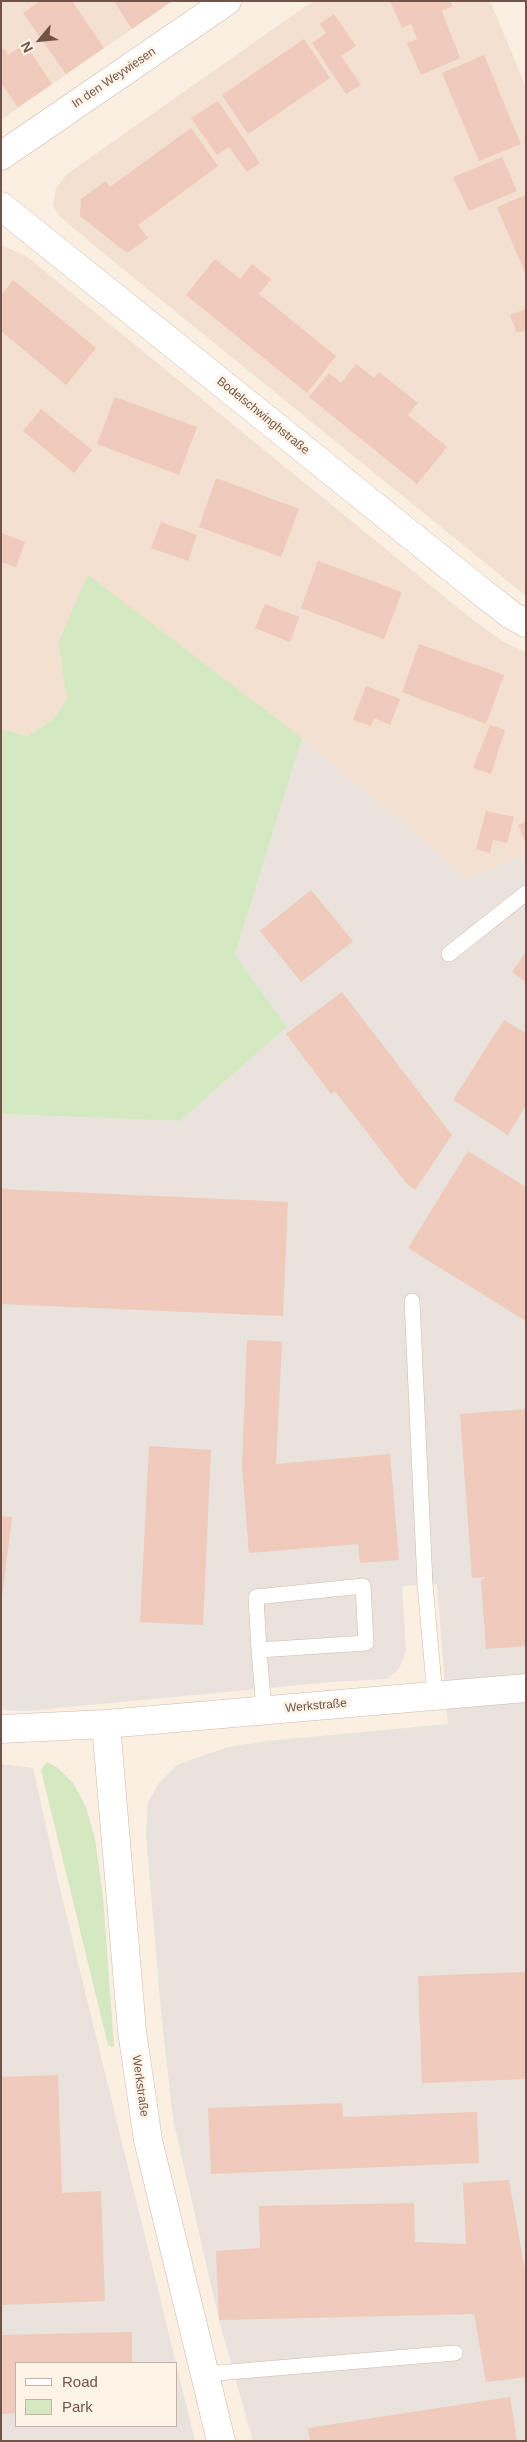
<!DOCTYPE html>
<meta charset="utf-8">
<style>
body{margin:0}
#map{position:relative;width:527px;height:2442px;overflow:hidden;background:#fbefe1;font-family:Helvetica,sans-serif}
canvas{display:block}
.frame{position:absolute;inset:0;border:2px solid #715449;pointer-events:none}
.legend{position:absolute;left:15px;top:2362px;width:162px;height:65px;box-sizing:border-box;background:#fef3e7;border:1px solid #c6b3a8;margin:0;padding:6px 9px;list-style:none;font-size:15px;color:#715449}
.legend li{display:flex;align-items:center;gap:10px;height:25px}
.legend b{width:25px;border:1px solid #c6b3a8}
.north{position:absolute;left:15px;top:15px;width:50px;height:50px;-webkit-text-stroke:4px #fef3e7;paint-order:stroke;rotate:242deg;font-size:14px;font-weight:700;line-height:20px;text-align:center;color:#715449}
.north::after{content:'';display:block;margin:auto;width:18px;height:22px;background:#715449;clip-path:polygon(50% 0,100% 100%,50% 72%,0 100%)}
</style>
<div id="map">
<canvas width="527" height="2442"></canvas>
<div class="frame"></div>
<ul class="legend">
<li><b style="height:6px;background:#fff"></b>Road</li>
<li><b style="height:14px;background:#d4e8c1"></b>Park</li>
</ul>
<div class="north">N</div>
</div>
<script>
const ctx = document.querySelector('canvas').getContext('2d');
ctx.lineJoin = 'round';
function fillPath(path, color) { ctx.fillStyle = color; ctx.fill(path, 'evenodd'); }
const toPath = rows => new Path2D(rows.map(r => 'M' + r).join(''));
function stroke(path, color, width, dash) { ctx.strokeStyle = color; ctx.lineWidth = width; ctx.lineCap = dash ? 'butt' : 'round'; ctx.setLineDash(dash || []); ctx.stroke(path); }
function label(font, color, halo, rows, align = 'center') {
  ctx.font = font + ' Helvetica,sans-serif'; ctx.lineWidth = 5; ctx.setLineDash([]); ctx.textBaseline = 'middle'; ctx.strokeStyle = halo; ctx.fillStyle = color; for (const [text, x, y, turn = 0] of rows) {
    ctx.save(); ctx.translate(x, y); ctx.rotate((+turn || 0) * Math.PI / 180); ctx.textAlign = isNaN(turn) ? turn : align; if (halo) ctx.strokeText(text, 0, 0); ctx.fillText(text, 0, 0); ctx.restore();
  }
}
const residential = toPath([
 [1,1,172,1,1,120],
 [313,1,490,1,526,87,526,596,107,256,59,216,53,205,56,188,67,174],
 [1,245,26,256,473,620,504,642,526,652,526,854,468,879,302,738,58,643,67,699,53,719,28,736,1,729]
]);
const industrial = toPath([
 [302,738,468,879,526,854,526,2441,253,2441,219,2320,173,2119,161,2012,146,1834,148,1802,159,1783,177,1765,228,1747,268,1741,448,1724,437,1584,402,1586,406,1651,399,1669,387,1679,331,1682,26,1711,1,1710,1,1114,180,1121,287,1027,235,955],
 [1,1764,33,1768,59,1885,195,2441,1,2441],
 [16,2363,176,2363,176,2426,16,2426]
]);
const green = toPath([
 [88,575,302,738,235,955,287,1027,180,1121,1,1114,1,729,28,736,53,719,67,699,58,643],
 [47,1762,58,1768,73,1783,86,1807,95,1839,103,1897,114,2046,113,2047,108,2045,41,1770]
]);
const building = toPath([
 [40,1,72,1,104,48,66,74,23,13],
 [114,1,172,1,132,29],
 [390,1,450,1,452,6,442,11,460,58,421,75,407,43,417,39,411,24,402,28],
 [334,14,356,46,341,56,361,85,346,94,312,43,326,33,320,24],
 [304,39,330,78,248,134,222,95],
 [25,44,52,84,18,107,1,83,1,51,4,49,8,55],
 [484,55,521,144,479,161,442,73],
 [218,101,260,163,247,172,229,147,217,155,191,118],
 [191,128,218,166,138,225,148,238,127,253,80,216,81,199,106,181,110,187],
 [502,157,517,191,469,211,453,177],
 [526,195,526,275,497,207],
 [215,259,240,279,252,264,271,279,259,294,336,356,307,393,186,295],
 [13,280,96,348,66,385,1,331,1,296],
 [526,309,526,330,517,333,510,315],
 [356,364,374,378,379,372,418,403,408,415,447,447,417,484,309,397,329,373,341,383],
 [115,397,197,427,179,475,97,444],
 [41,409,92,450,74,473,23,431],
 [216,478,299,509,281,557,199,527],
 [161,522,197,535,188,561,151,548],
 [1,533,25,542,16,567,1,562],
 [318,561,402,592,384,639,301,608],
 [265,604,299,617,290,642,255,628],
 [419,644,504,675,486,724,402,692],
 [366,686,400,699,390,725,374,718,371,726,353,720],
 [490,725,505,730,491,774,473,768],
 [486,811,514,817,507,843,493,840,490,853,476,849],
 [526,822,526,843,518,825],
 [311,890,353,941,301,982,260,931],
 [526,952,526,982,512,972],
 [342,992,452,1135,415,1190,407,1184,335,1091,331,1094,286,1034],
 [504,1020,526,1033,526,1105,508,1135,453,1100],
 [468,1151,526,1187,526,1321,408,1248],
 [1,1189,288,1202,283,1316,1,1304],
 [247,1340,282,1342,276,1464,390,1454,399,1560,360,1563,358,1544,249,1553,242,1466],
 [526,1409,526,1646,486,1649,481,1580,487,1577,472,1578,460,1414],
 [149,1446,211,1450,203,1625,140,1622],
 [1,1516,12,1517,2,1597,1,1597],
 [526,1972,526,2079,422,2083,418,1976],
 [58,2075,62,2193,101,2191,105,2301,1,2305,1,2077],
 [342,2103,343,2117,477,2112,479,2163,211,2174,208,2108],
 [509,2180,526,2276,526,2377,486,2382,474,2314,219,2320,216,2251,260,2248,259,2206,414,2203,415,2242,466,2244,463,2183],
 [132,2332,132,2363,16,2363,16,2413,1,2414,1,2335],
 [510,2397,517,2441,310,2441,308,2428]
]);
const service = toPath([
 [449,954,526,893],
 [412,1301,425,1584,435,1696],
 [259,1650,366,1643,363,1586,256,1597,259,1650,264,1710],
 [205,2374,455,2353]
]);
const minor = toPath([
 [1,156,227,1],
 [1,206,473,585,511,615,526,623],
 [106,1724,132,2031,148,2140,221,2441],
 [1,1729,106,1724,526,1688]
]);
const streetNames = [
 ["In den Weywiesen",114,78,-34],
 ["Bodelschwinghstraße",263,416,39],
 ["Werkstraße",316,1706,-5],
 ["Werkstraße",140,2086,82]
];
fillPath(residential, '#f3e0d0');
fillPath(industrial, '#eae2dd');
fillPath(green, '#d4e8c1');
fillPath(building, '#f0caba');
stroke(service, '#ceb8ac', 16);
stroke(minor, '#ceb8ac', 29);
stroke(service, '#fff', 15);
stroke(minor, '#fff', 28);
label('12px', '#715449', '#fef3e7', streetNames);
</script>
